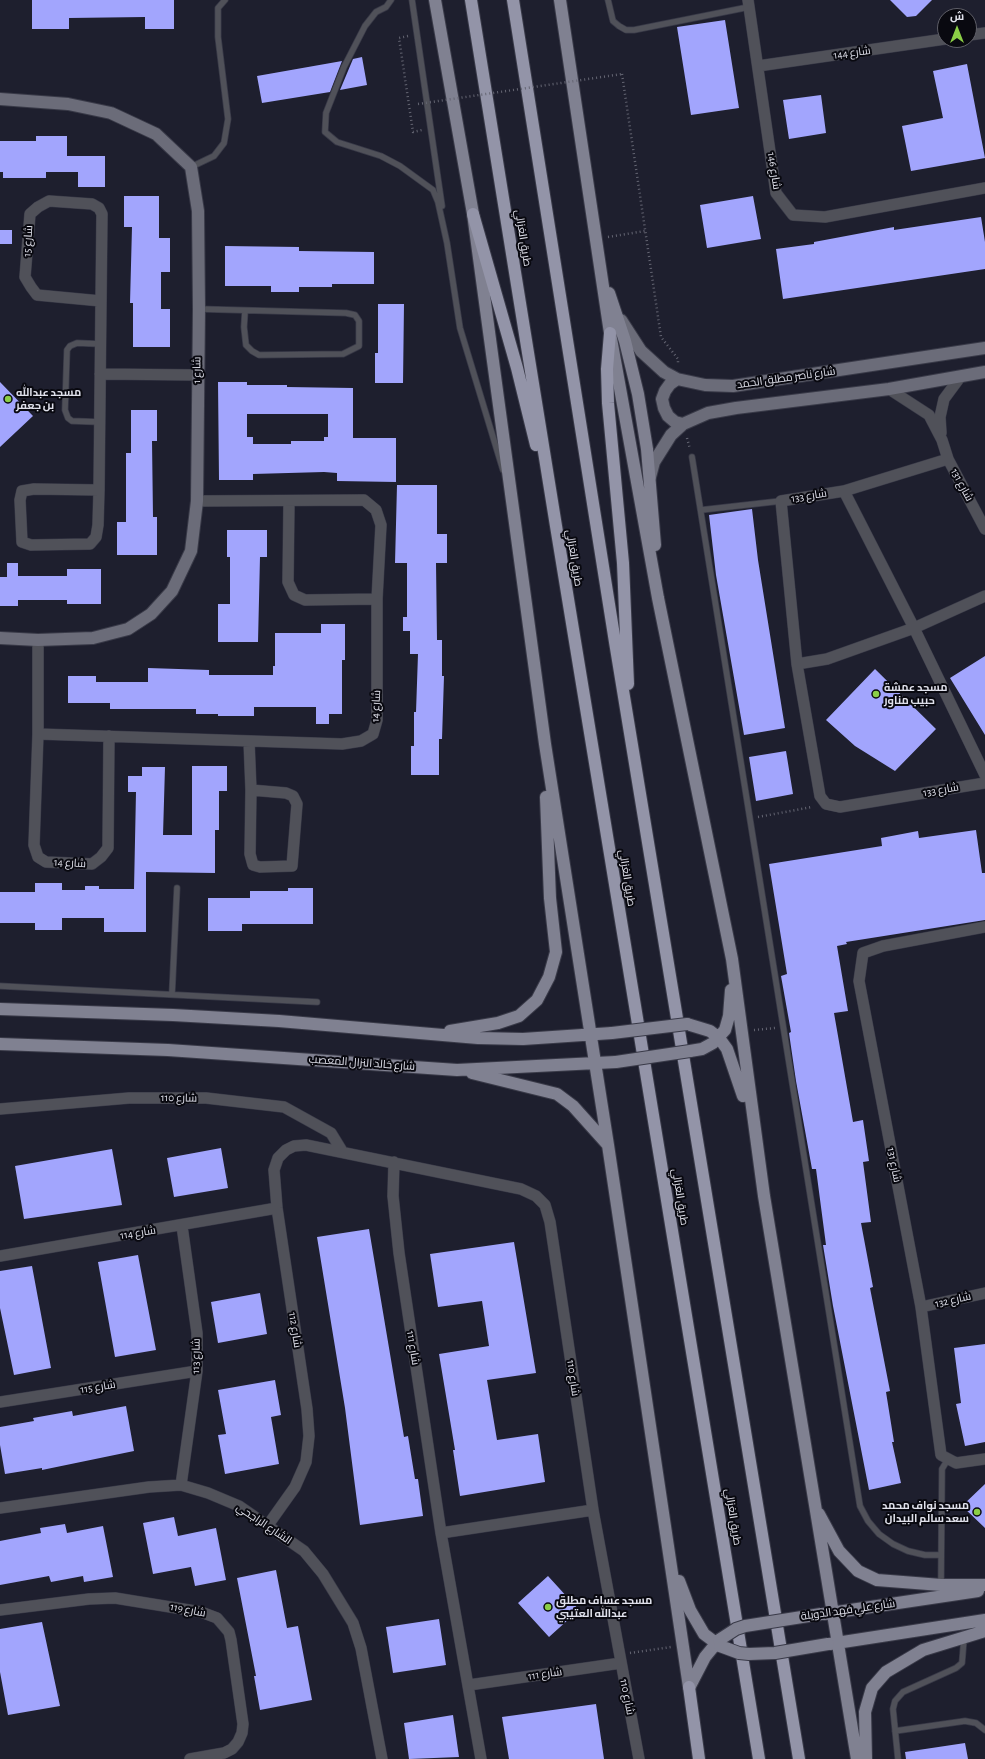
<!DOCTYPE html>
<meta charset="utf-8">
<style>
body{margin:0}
#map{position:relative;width:985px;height:1759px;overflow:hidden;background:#1e1f2e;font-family:"Alegreya Sans",Cairo,sans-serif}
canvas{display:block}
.north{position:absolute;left:937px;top:8px;width:40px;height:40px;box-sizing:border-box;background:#090910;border:1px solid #5f5f68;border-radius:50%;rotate:0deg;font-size:11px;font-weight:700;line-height:16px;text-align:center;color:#e0e1eb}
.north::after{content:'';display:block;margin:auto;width:14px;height:18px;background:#8bce46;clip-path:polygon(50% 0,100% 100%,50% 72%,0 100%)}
</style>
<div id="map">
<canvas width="985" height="1759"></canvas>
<div class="north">ش</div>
</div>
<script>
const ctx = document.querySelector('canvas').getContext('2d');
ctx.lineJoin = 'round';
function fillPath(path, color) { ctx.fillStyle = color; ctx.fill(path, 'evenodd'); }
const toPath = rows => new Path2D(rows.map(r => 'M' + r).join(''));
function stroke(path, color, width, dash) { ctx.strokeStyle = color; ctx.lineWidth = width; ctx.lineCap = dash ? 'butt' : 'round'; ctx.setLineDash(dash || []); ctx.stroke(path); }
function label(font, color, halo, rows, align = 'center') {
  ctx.font = font + ' "Alegreya Sans",Cairo,sans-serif'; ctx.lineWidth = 4; ctx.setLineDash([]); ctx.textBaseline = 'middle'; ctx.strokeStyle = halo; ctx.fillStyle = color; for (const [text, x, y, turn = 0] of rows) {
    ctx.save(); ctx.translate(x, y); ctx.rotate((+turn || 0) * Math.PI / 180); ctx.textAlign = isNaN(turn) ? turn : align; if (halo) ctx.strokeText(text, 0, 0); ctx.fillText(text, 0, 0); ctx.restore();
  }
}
const building = toPath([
 [32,0,174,0,174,29,145,29,145,17,69,18,69,29,32,29],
 [890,0,932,0,916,16,907,17],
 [725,20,739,108,691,115,677,27],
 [362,57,367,85,340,90,353,59],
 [342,61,330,92,262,103,257,76],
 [967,64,985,158,911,171,902,126,943,118,933,71],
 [821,95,826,133,789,139,783,100],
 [36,136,67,136,67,156,105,156,105,187,78,187,78,172,46,172,46,178,3,178,3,172,0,172,0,141,36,141],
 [124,196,159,196,159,238,170,238,170,272,161,272,161,309,170,309,170,347,133,347,133,303,130,303,132,227,124,227],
 [753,196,761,239,707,248,700,205],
 [981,217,985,242,985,269,783,299,776,249,814,244,814,242,894,227,894,230],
 [0,230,12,230,12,244,0,244],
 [225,246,299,247,299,251,374,252,374,284,332,284,332,287,299,287,299,292,271,292,271,286,225,286],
 [378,304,404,304,403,383,375,383,375,353,378,353],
 [0,382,33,416,0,447],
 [218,382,247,382,247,385,287,385,287,387,353,388,353,438,396,438,396,482,337,481,337,473,324,472,253,474,253,480,219,480],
 [247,414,328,414,328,437,324,437,324,441,291,441,291,444,253,444,253,437,247,437],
 [131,410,157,410,157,441,152,441,153,517,157,517,157,555,117,555,117,522,126,522,126,453,131,453],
 [397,485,437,485,437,534,447,534,447,563,436,563,437,640,442,640,442,676,444,676,442,739,439,739,439,775,411,775,411,746,414,746,414,712,416,712,418,654,410,654,410,631,403,631,403,617,407,617,407,563,395,563],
 [752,509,758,560,785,728,744,735,716,575,709,515],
 [227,530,267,530,267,557,260,557,258,642,218,642,218,604,230,604,230,557,227,557],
 [7,563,18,563,18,576,67,576,67,569,101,569,101,604,67,604,67,600,18,600,18,606,0,606,0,577,7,577],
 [321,624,345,624,345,660,342,660,342,714,329,714,329,724,316,724,316,707,254,707,254,716,218,716,218,714,196,714,196,709,110,709,110,703,68,703,68,676,96,676,96,682,148,682,148,668,209,670,209,675,273,675,273,666,275,666,275,633,321,633],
 [985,656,985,735,950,678],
 [875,669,936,729,895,771,855,746,826,720],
 [786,751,793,794,756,801,749,757],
 [192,766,227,766,227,791,219,791,219,830,215,830,215,873,146,872,146,932,104,932,104,918,62,918,62,930,35,930,35,923,0,923,0,892,35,892,35,883,62,883,62,890,85,890,85,886,99,886,99,889,134,889,136,792,128,792,128,776,142,776,142,767,165,767,163,835,192,835],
 [976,830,982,873,985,873,985,920,846,942,847,944,837,946,848,1011,834,1013,853,1122,863,1120,869,1161,863,1162,871,1222,861,1223,873,1287,870,1288,890,1391,886,1392,894,1442,892,1442,901,1483,869,1490,833,1306,823,1245,826,1245,816,1169,812,1169,796,1081,789,1033,791,1032,781,976,787,974,769,864,882,846,881,838,918,831,919,838],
 [288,888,313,888,313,924,242,924,242,931,208,931,208,898,250,898,250,891,288,891],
 [221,1148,228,1188,174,1197,167,1158],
 [112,1149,122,1205,24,1219,15,1166],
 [369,1229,404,1437,408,1436,415,1479,418,1479,423,1516,360,1525,345,1408,317,1237],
 [514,1242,536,1373,487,1380,497,1440,538,1434,545,1482,460,1496,453,1450,455,1450,439,1354,489,1346,482,1301,438,1307,430,1254],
 [138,1255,156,1350,115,1357,98,1262],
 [32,1266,51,1368,14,1375,0,1308,0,1271],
 [260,1293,267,1334,218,1343,211,1302],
 [985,1344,985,1442,965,1446,956,1404,961,1403,954,1348],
 [275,1380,281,1415,271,1417,279,1464,225,1474,218,1435,226,1434,218,1390],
 [126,1406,134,1451,42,1470,42,1468,5,1474,0,1445,0,1427,34,1421,33,1418,72,1411,73,1416],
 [985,1484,985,1528,962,1506],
 [174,1517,178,1536,216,1528,226,1580,195,1586,191,1567,153,1574,143,1523],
 [65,1524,67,1533,103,1526,113,1577,84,1582,83,1576,51,1582,49,1576,0,1585,0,1541,41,1533,40,1528],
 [276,1570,287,1628,298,1626,312,1700,260,1710,254,1676,256,1676,237,1578],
 [548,1576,579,1610,549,1637,518,1603],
 [439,1619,446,1665,393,1673,386,1627],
 [42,1622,60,1706,8,1715,0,1672,0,1629],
 [596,1704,604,1759,509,1759,502,1717],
 [453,1715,459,1757,409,1759,404,1723],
 [965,1743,968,1759,906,1759,905,1752]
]);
const path = toPath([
 [408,36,399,38,413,132,422,130],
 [622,74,661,337,678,359,678,365],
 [608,237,645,231],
 [687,438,690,449],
 [758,817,812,807],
 [754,1030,775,1028],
 [630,1653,671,1647]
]);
const lane = toPath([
 [391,0,386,7,376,12,365,26,344,67,326,113,325,132,337,142,381,156,400,166,433,190,438,202,447,243,460,328,503,470],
 [412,0,442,206],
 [608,0,613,21,619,26,626,30,634,30,749,7],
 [191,167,214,156,224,143,228,119,218,37,218,8,225,0],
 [199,309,346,313,355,315,359,321,359,346,343,354,259,355,252,351,246,345,244,327,245,311],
 [100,422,72,421,68,418,65,410,67,350,70,346,77,343,101,344],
 [692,457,860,1506,868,1521,879,1534,893,1544,908,1551,925,1555,941,1555],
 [701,510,781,501],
 [0,986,317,1002],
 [172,994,177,888],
 [941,1585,942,1469,948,1459],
 [895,1731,965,1721,976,1723,985,1730],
 [898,1759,893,1709,895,1701,903,1692,956,1668,962,1663,964,1638]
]);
const street = toPath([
 [748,0,776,193,793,215,825,217,985,188],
 [969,35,985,33],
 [758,66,945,39],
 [100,374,197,375],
 [889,389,929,415,942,440,948,459,985,529],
 [941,433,940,417,944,399,961,376],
 [948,459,844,491,781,501,797,664,820,796,826,804,840,807,985,783],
 [99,490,34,489,22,491,20,500,22,542,31,545,90,544,96,537,98,525,99,490,101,301,102,214,99,208,92,204,49,201,38,207,30,214,25,277,31,287,37,295,101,301],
 [844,491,914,628,985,775],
 [289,502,288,582,294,595,305,600,377,599],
 [38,640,38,734,34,845,38,857,46,862,92,864,101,857,108,848,109,736],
 [797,664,827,659,914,628,985,596],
 [38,734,342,744,361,741,373,734,377,720,377,599,381,525,376,510,364,500,197,501],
 [249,741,251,790],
 [251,790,286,793,293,796,297,804,292,866,260,867,253,865,250,854,251,790],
 [985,927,883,946,863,953,859,981,921,1307,941,1455,956,1463,985,1459],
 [0,1109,129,1098,206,1098,284,1107,331,1133,342,1151],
 [394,1162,393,1196,399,1253,441,1533,481,1759],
 [0,1256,277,1208],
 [921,1307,985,1293],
 [0,1402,197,1371],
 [181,1485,197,1371,197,1333,182,1226],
 [0,1508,149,1487,181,1485,208,1493,239,1506,304,1551,323,1574,353,1623,361,1648,382,1759],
 [268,1525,295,1487,306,1462,309,1436,307,1409,277,1208,274,1170,278,1158,286,1150,294,1146,306,1145,521,1189,536,1196,545,1205,550,1222,593,1510,639,1759],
 [441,1533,593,1510],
 [0,1610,89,1599,115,1598,201,1612,217,1618,229,1632,231,1640,243,1724,242,1733,238,1742,232,1749,224,1753,190,1759],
 [469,1685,621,1663]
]);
const secondary = toPath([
 [0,99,68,104,111,113,156,134,191,167,198,211,199,309,197,501,191,551,172,591,151,614,128,629,93,638,38,640,0,638],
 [621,320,641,351,664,372,677,379,705,385,733,386,985,348],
 [677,379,670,384,665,391,662,399,664,408,668,416,675,422,683,424],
 [650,477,654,462,671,435,683,424,708,413,736,408,889,389,985,372]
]);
const primary = toPath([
 [435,0,473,214,545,744,608,1145,689,1687],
 [560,0,610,333,658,598,732,959,764,1196,857,1759],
 [609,293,625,341,638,394,647,449,655,545],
 [0,1009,173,1015,279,1021,478,1038,523,1039,612,1033],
 [687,1024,710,1031,719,1038,727,1049,743,1096],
 [450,1031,498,1023,519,1016,537,1000,549,977,556,952,550,898,546,797],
 [0,1044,168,1050,457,1070,616,1062],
 [690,1051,702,1049,713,1043,725,1030,729,1016,731,990],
 [472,1073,557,1094,573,1106,608,1145],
 [819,1514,839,1551,858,1571,877,1580,941,1585,985,1585],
 [679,1581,690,1610,704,1634,720,1646],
 [824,1614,978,1591],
 [830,1644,985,1620],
 [690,1686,705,1657,719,1640],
 [866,1759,865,1712,872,1688,886,1672,923,1650,985,1631]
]);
const highway = toPath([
 [471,0,556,526,759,1759],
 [513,0,615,642,799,1759],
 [473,214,517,368,536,445],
 [610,333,607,369,608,403,623,563,628,684],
 [689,1687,699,1759]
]);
const pathBridge = toPath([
 [418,104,622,74]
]);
const primaryBridge = toPath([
 [612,1033,687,1024],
 [616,1062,690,1051],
 [719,1640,736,1629,745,1626,821,1614],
 [720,1646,739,1653,749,1654,775,1653,828,1644]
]);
const markers = [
 [8,399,4,"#8bce46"],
 [876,694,4,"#8bce46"],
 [977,1512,4,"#8bce46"],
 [548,1607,4,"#8bce46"]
];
const streetNames = [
 ["شارع 144",852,53,-8],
 ["شارع 146",774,171,81],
 ["طريق الغزالي",523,238,81],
 ["شارع 15",28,241,-86],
 ["شارع 1",197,370,-89],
 ["شارع ناصر مطلق الحمد",786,378,-8],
 ["شارع 131",962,485,62],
 ["شارع 133",809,496,-9],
 ["طريق الغزالي",574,558,81],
 ["شارع 14",376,706,-87],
 ["شارع 133",941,790,-10],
 ["شارع 14",70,863,3],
 ["طريق الغزالي",627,878,81],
 ["شارع خالد النزال المعصب",362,1063,4],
 ["شارع 110",179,1098,1],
 ["شارع 131",894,1165,79],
 ["طريق الغزالي",680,1197,81],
 ["114 شارع",138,1233,-9],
 ["شارع 132",953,1300,-13],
 ["شارع 112",295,1330,81],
 ["شارع 111",413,1348,81],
 ["شارع 113",196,1356,-89],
 ["شارع 110",573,1378,82],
 ["شارع 115",98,1387,-9],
 ["طريق الغزالي",733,1517,81],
 ["الشارع الراجحي",264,1524,34],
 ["شارع 119",188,1610,11],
 ["شارع علي فهد الدويلة",848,1610,-8],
 ["شارع 111",545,1674,-8],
 ["شارع 110",627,1697,79]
];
const poiNames = [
 ["مسجد عبدالله",16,393],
 ["بن جعفر",16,406],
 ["مسجد عمشة",884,688],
 ["حبيب مناور",884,701],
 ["مسجد نواف محمد",969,1506,"right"],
 ["سعد سالم البيدان",969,1519,"right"],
 ["مسجد عساف مطلق",556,1601],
 ["عبدالله العتيبي",556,1614]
];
fillPath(building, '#a2a5fd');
stroke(lane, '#393a48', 7);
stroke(street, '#393a48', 12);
stroke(secondary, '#393a48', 14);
stroke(primary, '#393a48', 14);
stroke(highway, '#393a48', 14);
stroke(path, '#646572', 2.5, [1, 3]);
stroke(lane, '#505159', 5.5);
stroke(street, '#505159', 11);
stroke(secondary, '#6b6c79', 12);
stroke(primary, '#808191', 12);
stroke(highway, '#9394a8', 12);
stroke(primaryBridge, '#393a48', 14, []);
stroke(pathBridge, '#646572', 2.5, [1, 3]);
stroke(primaryBridge, '#808191', 12);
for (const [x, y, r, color] of markers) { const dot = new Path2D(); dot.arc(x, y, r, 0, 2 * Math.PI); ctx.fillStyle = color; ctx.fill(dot); stroke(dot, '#090910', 1.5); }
label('11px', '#e0e1eb', '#090910', streetNames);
label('bold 11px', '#e0e1eb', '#090910', poiNames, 'left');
</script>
